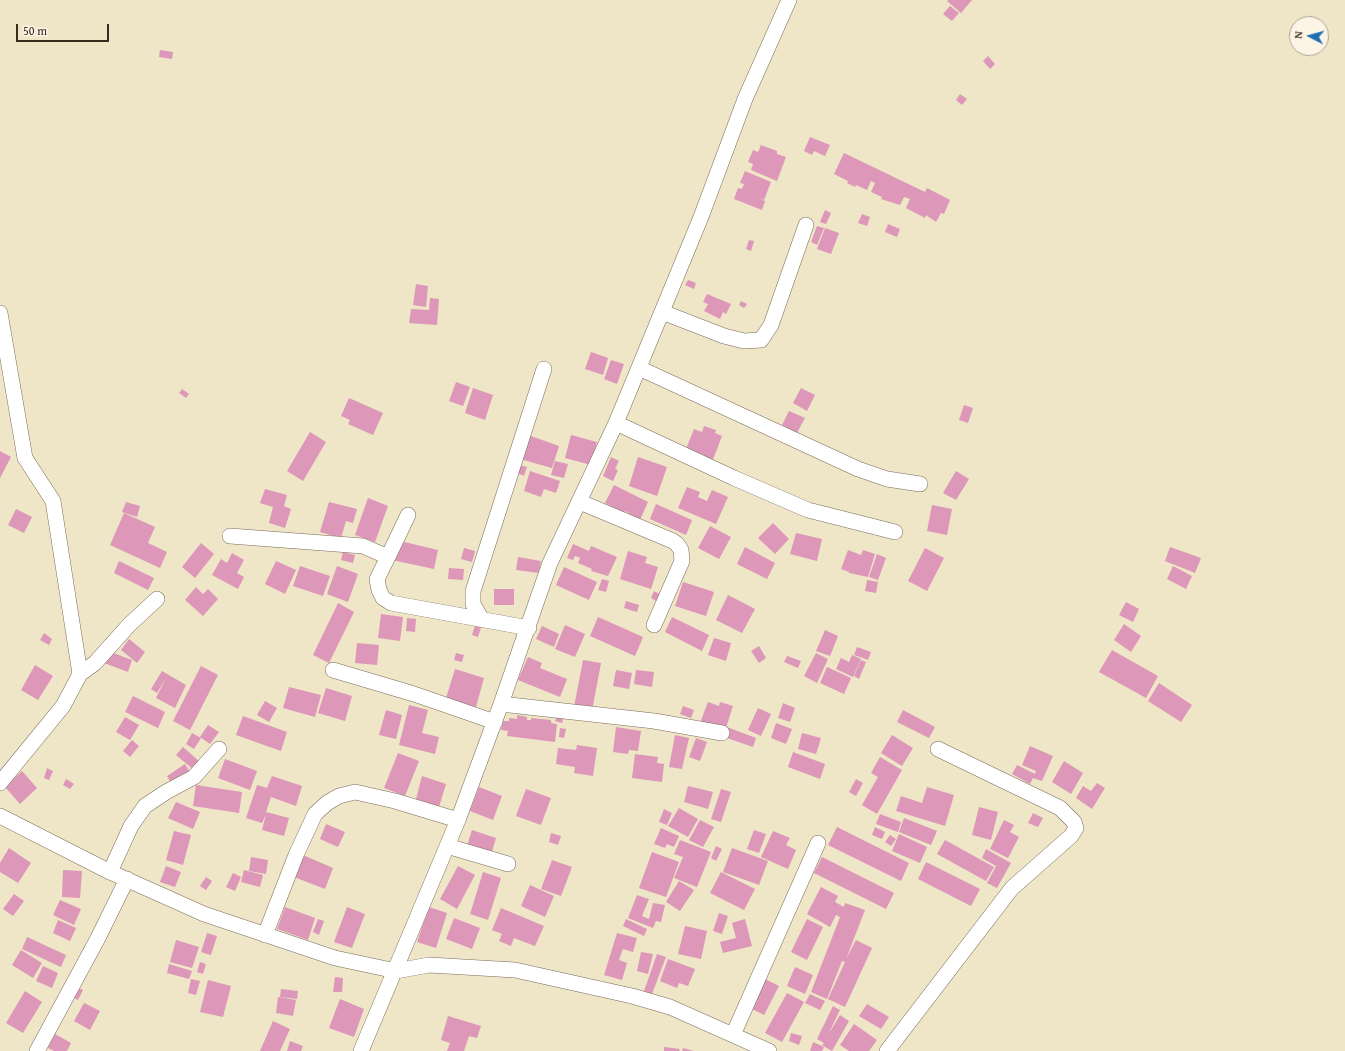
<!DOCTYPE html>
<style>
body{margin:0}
#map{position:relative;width:1345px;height:1051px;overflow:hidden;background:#efe5c7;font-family:"Gentium Book Plus",serif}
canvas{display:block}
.north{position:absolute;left:1289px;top:16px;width:40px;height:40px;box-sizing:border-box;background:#fcf5e5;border:1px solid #afa495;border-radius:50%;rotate:276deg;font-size:11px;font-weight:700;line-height:16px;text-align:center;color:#3b2a1e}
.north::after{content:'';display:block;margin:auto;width:14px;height:18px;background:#1f6fb2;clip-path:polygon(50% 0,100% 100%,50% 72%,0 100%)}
.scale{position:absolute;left:16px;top:24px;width:93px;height:18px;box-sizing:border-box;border:2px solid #3b2a1e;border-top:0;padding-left:5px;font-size:12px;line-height:14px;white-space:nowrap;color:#3b2a1e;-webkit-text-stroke:3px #fcf5e5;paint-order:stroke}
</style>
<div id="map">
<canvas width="1345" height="1051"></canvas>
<div class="north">N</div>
<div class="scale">50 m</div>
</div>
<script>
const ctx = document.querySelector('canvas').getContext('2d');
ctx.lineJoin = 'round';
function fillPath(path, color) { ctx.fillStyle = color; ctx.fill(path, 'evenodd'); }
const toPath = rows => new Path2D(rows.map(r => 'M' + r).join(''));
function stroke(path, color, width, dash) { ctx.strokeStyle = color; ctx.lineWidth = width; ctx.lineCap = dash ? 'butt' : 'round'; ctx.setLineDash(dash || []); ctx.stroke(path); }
const building = toPath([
 [949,0,972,0,961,13,947,1],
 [950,6,959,13,952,21,943,14],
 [160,50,173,52,172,59,159,57],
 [988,56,995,64,990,69,983,61],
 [960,94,967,99,962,105,956,100],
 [810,137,830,145,825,156,814,151,812,155,804,151],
 [761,145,777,151,777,154,786,157,777,181,751,170,753,164,748,162,753,150,758,152],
 [844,153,925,192,927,188,950,200,944,214,941,213,936,222,926,215,925,218,906,208,910,199,904,197,900,205,881,199,882,197,871,192,875,183,871,181,867,190,856,185,855,187,847,183,848,181,834,174],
 [745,171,771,182,764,200,758,198,765,201,762,210,734,199,738,188,742,189,744,184,740,183],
 [825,210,831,213,826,224,820,222],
 [862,214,870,217,867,226,858,223],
 [888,224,900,229,897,237,885,232],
 [817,226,824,228,817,245,811,242],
 [825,228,839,233,831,254,817,249],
 [749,240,754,241,751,251,746,249],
 [688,280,696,283,694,289,685,285],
 [416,284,428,286,426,307,413,305],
 [707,294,731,304,726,314,723,312,720,319,704,311,708,304,703,302],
 [430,298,439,299,437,325,409,323,411,309,429,310],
 [741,301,747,304,744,308,739,305],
 [591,352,608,358,603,375,585,369],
 [611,360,624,364,617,384,604,379],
 [456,382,470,387,463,406,449,401],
 [473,388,493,395,485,420,465,413],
 [801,388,815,395,807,411,793,403],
 [182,389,189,394,186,398,179,393],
 [349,398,383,413,373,435,348,424,350,420,341,416],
 [964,405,973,408,968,423,959,420],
 [789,411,805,418,797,433,782,425],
 [704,426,716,430,715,433,722,436,712,462,686,449,694,429,702,432],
 [310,432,326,442,303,481,287,471],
 [528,435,559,446,552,468,520,459],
 [571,435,597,442,591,465,565,458],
 [0,451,11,457,0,478],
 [611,457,619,461,615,469,618,470,613,481,603,476],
 [638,457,667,467,657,496,629,486],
 [555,461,568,464,564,478,551,475],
 [519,465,527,467,524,476,517,473],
 [530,471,560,481,556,493,544,489,541,497,524,491],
 [956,471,969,479,956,500,943,493],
 [614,485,648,502,640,520,625,511,623,514,610,508,611,506,605,503],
 [687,487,700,492,698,497,707,501,712,490,728,497,716,524,678,508],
 [265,489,287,495,284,506,291,509,285,528,269,523,273,507,260,503],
 [368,498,388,506,375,542,355,535],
 [126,502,140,506,137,517,122,512],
 [329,502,357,509,353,523,346,521,341,538,320,532],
 [656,504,692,520,686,535,650,519],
 [932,505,952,509,947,535,927,531],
 [16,509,32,517,24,533,8,525],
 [124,513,155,527,148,543,167,552,160,568,110,545],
 [773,523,789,539,775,554,758,538],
 [710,526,731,537,719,559,698,548],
 [796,533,822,539,817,561,790,554],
 [396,540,438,550,434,569,392,560],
 [201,543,214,554,195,578,182,567],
 [573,544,589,551,591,546,617,557,608,576,591,571,592,569,578,563,580,558,575,556,573,560,567,558],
 [745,547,775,563,767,579,737,564],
 [1170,547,1201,558,1195,573,1165,561],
 [464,548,475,551,472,562,461,559],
 [925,548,944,558,927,591,908,581],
 [848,550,861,555,863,550,875,554,868,577,849,573,849,572,841,569],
 [628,551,647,557,645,563,658,567,651,589,620,579],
 [343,552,355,555,353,563,341,560],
 [232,553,244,560,237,573,244,577,238,589,212,575,221,559,227,563],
 [877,554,886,558,878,580,869,577],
 [518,557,541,561,539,573,516,570],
 [119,561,154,578,148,590,114,573],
 [276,561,296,570,285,594,265,584],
 [300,566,330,576,323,596,293,586],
 [337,566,358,574,348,602,327,594],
 [1173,566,1192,576,1186,589,1167,579],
 [564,567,597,582,589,600,556,585],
 [449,568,464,569,463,580,448,579],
 [602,579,609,581,606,592,598,590],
 [867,580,878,582,876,593,865,591],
 [683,582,714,592,706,616,675,606],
 [196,587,203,594,208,589,218,599,203,616,185,600],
 [494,589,514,589,514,605,494,605],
 [654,591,661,595,658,602,651,598],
 [728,595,755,609,742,633,716,620],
 [626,601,639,605,637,612,624,608],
 [1126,602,1139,609,1133,622,1119,615],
 [338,603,354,612,329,663,313,655],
 [381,614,403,617,400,641,378,638],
 [598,617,643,637,635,656,590,636],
 [672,617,709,635,702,651,665,632],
 [407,618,416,619,415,632,406,631],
 [476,622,482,624,478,637,472,635],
 [1124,624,1141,636,1131,652,1114,640],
 [565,625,585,634,575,657,555,649],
 [542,626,559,634,554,647,536,639],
 [825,630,838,636,830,656,816,651],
 [44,633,52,639,49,645,40,640],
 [714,638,731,643,726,661,708,655],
 [129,639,145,652,137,663,121,650],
 [357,643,379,645,377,665,355,663],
 [759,646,766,658,759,663,751,651],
 [857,647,871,652,868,660,854,655],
 [1112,650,1158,676,1146,698,1099,672],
 [108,651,132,660,128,672,104,663],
 [456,653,464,655,462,662,454,660],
 [816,653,828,659,817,683,804,676],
 [852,655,861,659,853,677,836,669,841,658,849,662],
 [787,656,801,661,798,668,784,662],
 [528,657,542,663,540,668,567,679,560,697,518,680],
 [583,660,601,663,592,711,574,707],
 [861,660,866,662,859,679,854,676],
 [35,665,53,676,38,700,21,690],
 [201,666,218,675,190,730,173,721],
 [827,667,851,678,844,694,820,683],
 [455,669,484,678,476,707,446,698],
 [616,670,632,673,629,689,613,686],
 [636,670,654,672,652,687,634,684],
 [162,671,186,685,175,708,156,698,166,678,157,693,151,689],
 [1159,683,1192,705,1181,722,1148,701],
 [289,687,321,695,315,717,283,708],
 [326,688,352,696,345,721,318,713],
 [133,696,165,712,158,728,125,712],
 [265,701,277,708,269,722,257,715],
 [708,702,719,706,720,702,733,706,725,731,700,723],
 [783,703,795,708,790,722,778,718],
 [409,705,428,710,422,733,439,737,435,754,399,745],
 [683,706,694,710,691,718,680,714],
 [758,708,771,714,761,736,748,730],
 [386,710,402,715,396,739,379,735],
 [903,710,935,727,929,738,897,722],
 [558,714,564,717,562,723,555,721],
 [517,715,527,717,527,720,531,720,531,718,551,720,551,723,557,724,555,742,507,736,508,731,501,730,502,721,509,721,509,718,517,719],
 [243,716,287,732,281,751,236,735],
 [125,717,139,725,130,740,116,732],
 [776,723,792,729,786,744,771,738],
 [208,725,219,732,210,744,200,737],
 [616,727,641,731,638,751,629,750,628,754,613,752],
 [727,727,756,738,753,747,724,737],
 [560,728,566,729,564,738,559,737],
 [192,733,201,738,194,749,186,744],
 [802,733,821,738,816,754,798,749],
 [675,735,689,738,682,769,669,767],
 [892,735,913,748,902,766,881,753],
 [696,738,707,742,700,761,689,757],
 [132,740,139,746,130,757,123,751],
 [577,745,597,748,593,776,574,773,575,767,556,764,558,748,576,750],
 [1030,746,1053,756,1042,781,1033,778,1030,784,1012,774,1017,765,1035,774,1036,771,1022,765],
 [183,747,200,762,194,770,176,755],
 [793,752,825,764,820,779,788,767],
 [398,753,419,761,405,796,384,788],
 [635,754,658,757,657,763,664,764,662,782,632,778],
 [880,757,902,770,877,814,862,805,878,777,871,773],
 [225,759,257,771,250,790,218,778],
 [1064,761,1083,773,1071,794,1052,782],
 [185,764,191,774,173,786,167,776],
 [47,768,53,771,49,780,44,778],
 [22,771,37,788,20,804,5,787],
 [272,776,302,786,296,806,271,797,266,812,289,818,284,836,262,830,266,814,262,823,246,818,257,785,267,788],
 [422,776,446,784,439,807,416,799],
 [66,779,74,784,70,789,63,785],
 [856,779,863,783,856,796,849,792],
 [1097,783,1105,788,1092,809,1076,798,1083,786,1091,791],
 [196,785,242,792,239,813,193,806],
 [688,786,713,792,708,809,684,802],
 [479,787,502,796,493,820,470,811],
 [927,787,954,795,945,826,896,811,901,796,922,803],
 [526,789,551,798,541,825,516,816],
 [721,789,731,792,721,822,711,819],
 [176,802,200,812,193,829,168,818],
 [979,807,998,812,991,840,972,835],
 [679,808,698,819,688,837,668,826],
 [664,809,672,813,667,825,659,822],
 [1033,813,1043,818,1038,827,1028,823],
 [880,814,901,822,898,832,876,824],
 [904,818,937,831,931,845,899,832],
 [700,820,714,827,703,847,689,840],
 [1004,820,1014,825,1010,832,1019,837,1008,858,990,849],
 [326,824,345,832,338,847,320,839],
 [837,827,909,863,901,881,828,845],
 [875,827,885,832,882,839,872,835],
 [661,828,679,836,674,847,667,844,665,848,654,844],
 [472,830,496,838,491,855,467,846],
 [754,830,766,834,759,853,747,849],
 [174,831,191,835,183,865,166,860],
 [773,831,790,838,786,845,796,850,788,869,761,857],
 [551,833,561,836,558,845,549,842],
 [899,834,927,847,920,863,892,851],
 [890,835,896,839,891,846,885,842],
 [680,840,711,852,697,887,674,878,683,857,674,854],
 [945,840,994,867,986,881,937,854],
 [716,846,722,849,716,861,711,858],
 [9,848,31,863,18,883,0,872,0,863],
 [732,848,768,861,759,885,723,872],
 [986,849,1011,863,997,888,987,883,996,866,982,858],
 [652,852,679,862,666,897,639,888],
 [303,855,333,868,325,889,294,877],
 [251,857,268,860,266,874,249,871],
 [822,857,894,893,886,909,814,873],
 [552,860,572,867,561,896,541,889],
 [926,862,980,889,971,906,918,879],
 [166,866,181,872,175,887,160,882],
 [458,866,475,875,457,909,440,899],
 [63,870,82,871,80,898,62,897],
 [244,870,263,875,260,887,241,882],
 [483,872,501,878,488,920,470,914],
 [721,872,755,889,744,910,710,893],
 [233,873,241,877,235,891,226,887],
 [206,877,212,881,206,890,200,886],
 [679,881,694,890,680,911,666,902],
 [530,885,554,896,545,917,521,906],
 [821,887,838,896,835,902,844,907,845,903,865,910,846,959,856,940,872,948,845,1007,828,999,845,962,842,961,827,999,811,992,840,917,836,915,830,927,807,914],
 [14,894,24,901,13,916,3,909],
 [637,895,649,899,642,916,649,919,653,903,665,905,661,922,656,921,653,928,628,918],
 [60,900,81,909,74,925,53,915],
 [285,907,315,918,308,940,277,929],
 [347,907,365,914,352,948,334,942],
 [429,907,447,913,436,948,417,942],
 [501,908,544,926,535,946,514,938,511,946,499,941,502,934,492,930],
 [719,913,728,916,722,934,713,931],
 [454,918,480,928,472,949,446,939],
 [318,919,324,921,319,935,313,932],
 [626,919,647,929,644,936,623,926],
 [745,919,752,946,723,953,720,942,736,938,732,923],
 [807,919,823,927,807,960,791,952],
 [58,920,76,928,70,941,53,933],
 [685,926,707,931,701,959,678,954],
 [207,933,217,936,211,955,201,952],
 [617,933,637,938,633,952,623,949,619,960,627,963,622,980,604,975],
 [27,937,66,955,61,967,22,949],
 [176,940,199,947,192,968,170,962],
 [21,950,42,963,33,978,12,965],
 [641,952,653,954,648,974,637,971],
 [657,954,666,957,652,994,644,991],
 [668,959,695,969,688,986,679,983,677,988,660,981],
 [200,962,206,964,203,974,197,972],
 [169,964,192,971,189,979,167,973],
 [43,966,58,973,52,988,36,981],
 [795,967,813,975,805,994,787,986],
 [335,977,343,978,342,992,333,992],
 [763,978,779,986,764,1015,748,1007],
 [191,979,200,981,196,995,188,993],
 [208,980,231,986,223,1017,200,1012],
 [77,987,83,990,78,1000,72,997],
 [281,989,298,991,297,999,280,997],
 [25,991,42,1002,23,1033,6,1023],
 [787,993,804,1002,782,1042,765,1033],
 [810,994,825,1001,820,1010,805,1003],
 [278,997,296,1000,293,1016,276,1013],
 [340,999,364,1009,354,1037,329,1028],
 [84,1003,100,1011,90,1030,74,1021],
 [867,1004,889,1017,881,1029,859,1016],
 [833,1006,840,1010,828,1035,840,1015,849,1021,832,1051,822,1045,824,1043,817,1039],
 [448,1016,481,1026,477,1038,469,1036,464,1051,447,1051,450,1043,441,1040],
 [273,1021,290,1029,280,1051,260,1051],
 [854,1024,877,1040,869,1051,849,1051,840,1045],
 [791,1033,802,1036,799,1045,789,1041],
 [55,1034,71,1043,67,1051,54,1051,48,1048],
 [290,1041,303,1046,301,1051,287,1051],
 [813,1042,824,1047,822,1051,810,1051],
 [664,1047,680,1049,679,1051,664,1051],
 [683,1048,694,1051,682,1051]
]);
const minor = toPath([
 [662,312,724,336,744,341,761,340,771,325,806,225],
 [0,313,25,458,53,501,80,674],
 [639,368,858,469,887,479,920,484],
 [616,423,734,478,808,510,895,532],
 [580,502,673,541,677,544,681,550,682,561,654,625],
 [230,536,363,546,388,557,377,579,379,590,383,598,391,603,529,628],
 [388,557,408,515],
 [481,618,473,604,473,591,544,369],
 [333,670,414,694,495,722],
 [501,704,654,721,722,733],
 [0,783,63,706,80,674,95,663,129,625,157,599],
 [0,816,110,872,204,914,335,958,396,971,429,965,515,970,632,996,670,1007,769,1051],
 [447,846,508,864],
 [110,872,131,826,145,806,166,792,194,777,219,749],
 [265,935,296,855,315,814,327,803,339,796,355,792,395,801,458,820],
 [733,1035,818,843],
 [37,1051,98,938,127,879],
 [361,1051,458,820,501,704,550,563,616,423,701,217,745,99,789,0],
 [887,1051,1012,888,1071,836,1076,828,1074,822,1060,808,938,749]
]);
fillPath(building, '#dd97b9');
stroke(minor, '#7a6b59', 16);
stroke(minor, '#fff', 15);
</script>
